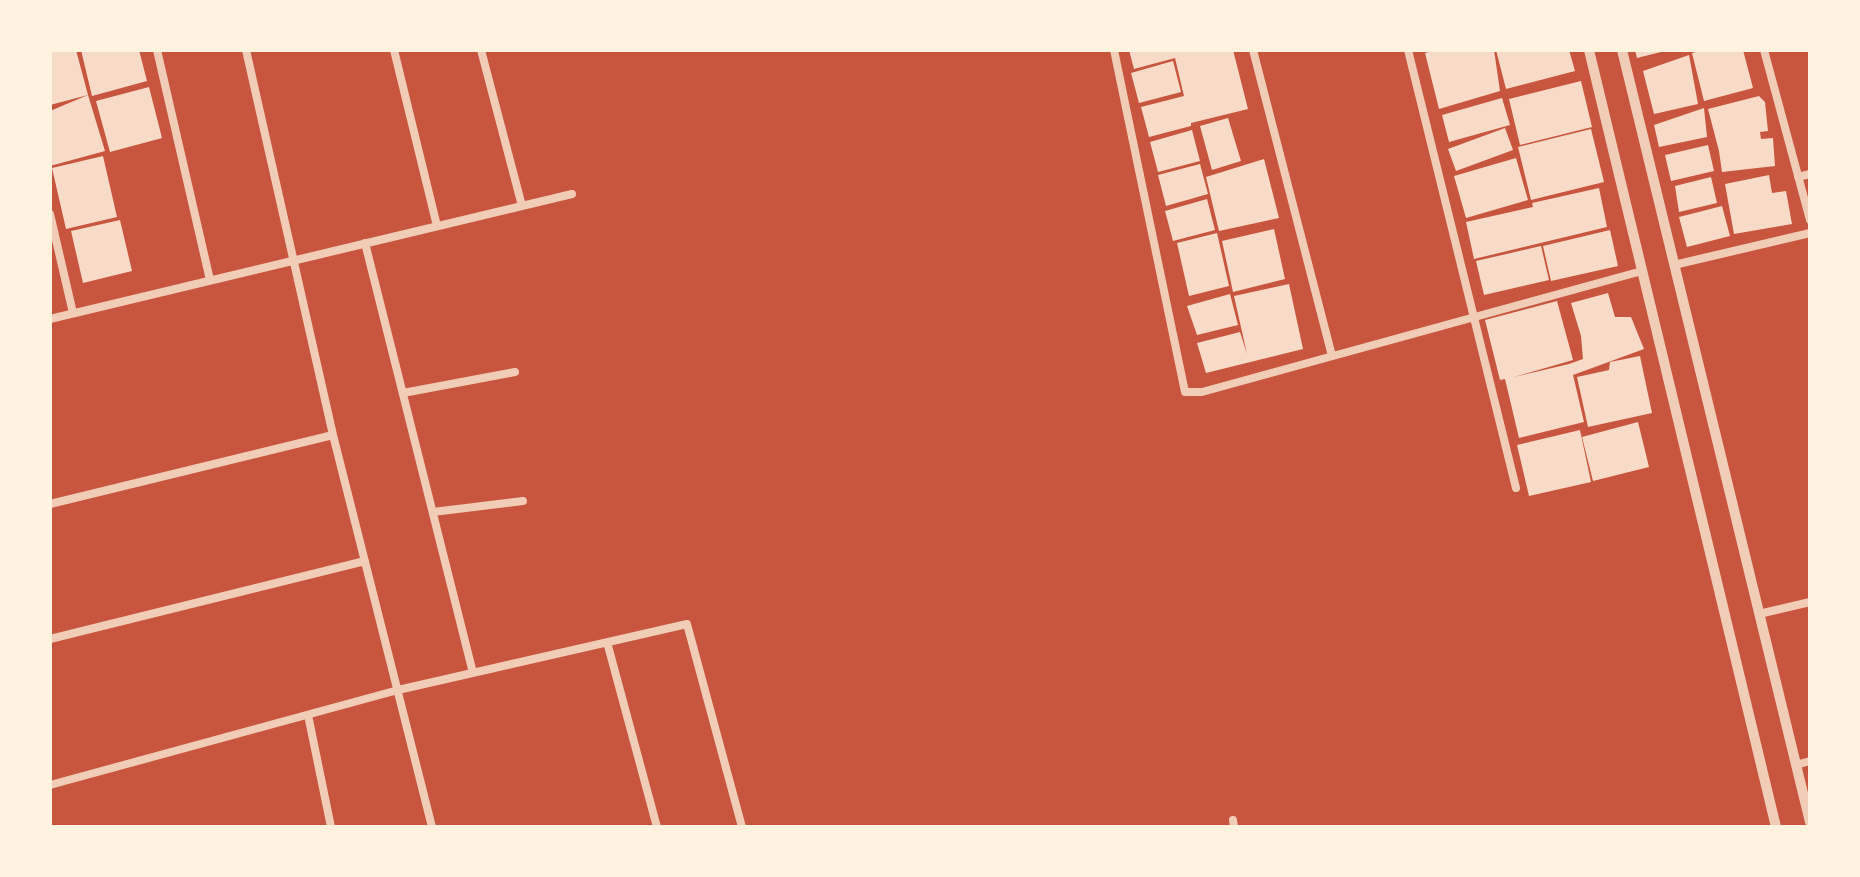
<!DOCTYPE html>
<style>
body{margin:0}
#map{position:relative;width:1860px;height:877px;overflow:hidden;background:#c8553d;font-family:Lora,serif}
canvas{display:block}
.frame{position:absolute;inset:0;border:52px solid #fff3e0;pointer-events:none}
</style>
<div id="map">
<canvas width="1860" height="877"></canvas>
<div class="frame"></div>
</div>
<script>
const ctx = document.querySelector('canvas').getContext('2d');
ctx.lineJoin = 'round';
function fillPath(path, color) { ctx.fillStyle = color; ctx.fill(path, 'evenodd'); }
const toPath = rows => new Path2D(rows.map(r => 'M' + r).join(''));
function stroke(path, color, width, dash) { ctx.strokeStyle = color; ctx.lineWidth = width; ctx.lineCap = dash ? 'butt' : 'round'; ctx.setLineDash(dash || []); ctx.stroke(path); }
const building = toPath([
 [50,50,76,50,88,95,50,105],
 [81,50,139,50,147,81,92,96],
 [1129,50,1233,50,1248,109,1191,123,1191,126,1149,137,1141,107,1184,96,1175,58,1134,69],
 [1438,50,1494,50,1500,91,1439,109,1425,53],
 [1496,50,1569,50,1575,71,1506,89],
 [1635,50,1665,50,1665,51,1637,58],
 [1704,50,1743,50,1753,88,1704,101,1692,53],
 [1689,55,1698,104,1654,114,1643,71],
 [1173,61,1181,92,1139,103,1131,73],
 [1581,81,1592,127,1520,145,1509,99],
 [149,87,162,138,110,152,96,101],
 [88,95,105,151,50,166,50,111],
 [1759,96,1765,102,1768,131,1760,132,1761,139,1773,138,1775,166,1722,172,1719,151,1708,109],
 [1502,98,1510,125,1449,142,1442,115],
 [1704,108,1707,137,1659,147,1654,125],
 [1228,118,1241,161,1212,170,1200,126],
 [1505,128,1513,150,1456,171,1448,149],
 [1591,129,1604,182,1531,200,1518,147],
 [1192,130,1200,161,1158,172,1150,142],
 [1708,145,1714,171,1671,181,1665,155],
 [103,156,117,217,66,229,52,168],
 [1516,158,1528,200,1466,218,1454,176],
 [1264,159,1279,218,1219,231,1206,177],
 [1200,164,1208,194,1166,206,1158,175],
 [1769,175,1772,193,1786,191,1792,224,1734,234,1725,184],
 [1711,177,1717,203,1679,212,1675,186],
 [1599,188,1607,227,1474,259,1466,222,1533,207,1532,203],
 [1207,199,1215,230,1173,241,1165,211],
 [1722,206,1730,236,1687,247,1679,217],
 [120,220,132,271,83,283,71,231],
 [1274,229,1285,279,1233,292,1222,241],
 [1610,230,1618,266,1551,281,1543,246],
 [1217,233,1229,286,1189,296,1177,243],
 [1541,246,1549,280,1484,295,1476,261],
 [1289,284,1303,349,1206,373,1197,343,1240,332,1247,354,1234,296],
 [1608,293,1615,317,1631,317,1644,349,1573,375,1584,422,1519,438,1505,379,1500,380,1485,320,1557,301,1573,360,1514,377,1569,364,1583,359,1581,336,1571,303],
 [1230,294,1238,325,1197,335,1187,306],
 [1640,356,1652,413,1588,427,1577,377,1609,370,1610,362],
 [1638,422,1649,467,1593,481,1582,437],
 [1580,430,1591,482,1529,496,1517,445]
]);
const minor = toPath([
 [157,50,210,280],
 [246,50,333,435,432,827],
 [394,50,437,226],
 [481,50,522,206],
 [1114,50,1185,392,1202,392,1642,271],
 [1253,50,1332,356],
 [1408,50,1516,488],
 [1764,50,1810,220],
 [1798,177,1810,174],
 [50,214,73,313],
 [365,243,473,673],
 [1674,265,1810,233],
 [50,319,572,194],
 [403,393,515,372],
 [50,504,333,435],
 [433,512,523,501],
 [1759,614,1810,602],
 [50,639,365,561],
 [607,642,657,827],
 [308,715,331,827],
 [1796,765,1810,761],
 [50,785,398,690,687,624,742,827],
 [1233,820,1234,827]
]);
const tertiary = toPath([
 [1589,50,1776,827],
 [1622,50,1810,822]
]);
fillPath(building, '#f7dbc8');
stroke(minor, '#f1ccb7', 8);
stroke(tertiary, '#f1ccb7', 10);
</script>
